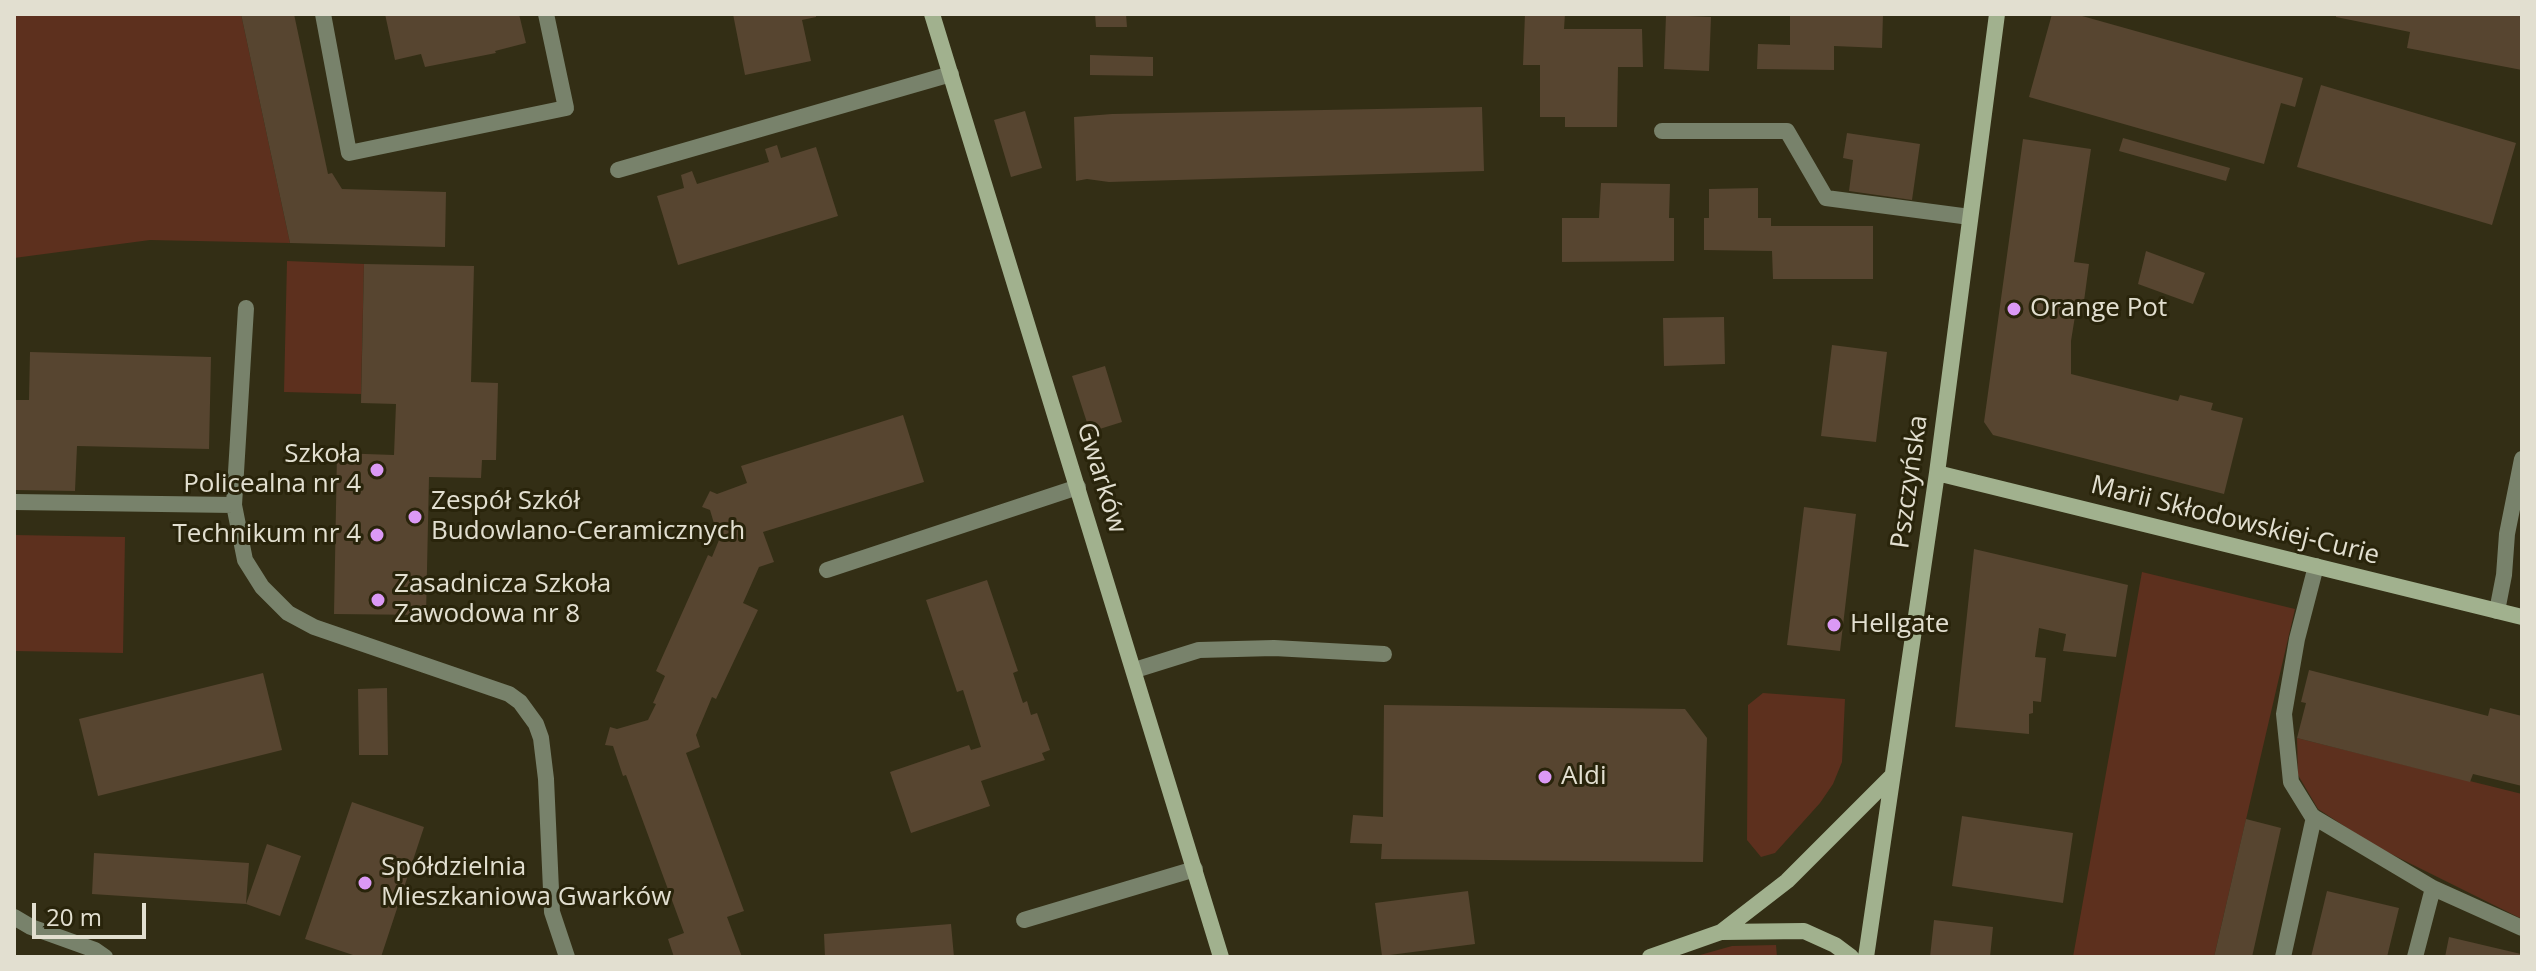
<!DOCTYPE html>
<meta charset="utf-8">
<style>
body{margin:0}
#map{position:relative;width:2536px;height:971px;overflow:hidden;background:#332e15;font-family:"Open Sans",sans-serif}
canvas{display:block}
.frame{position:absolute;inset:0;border:16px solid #e2dfd0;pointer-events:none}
.scale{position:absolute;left:32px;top:903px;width:114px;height:36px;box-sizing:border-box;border:4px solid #e2dfd0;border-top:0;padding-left:10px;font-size:24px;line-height:28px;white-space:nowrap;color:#e2dfd0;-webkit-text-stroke:6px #29240b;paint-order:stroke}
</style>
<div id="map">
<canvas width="2536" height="971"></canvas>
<div class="frame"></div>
<div class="scale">20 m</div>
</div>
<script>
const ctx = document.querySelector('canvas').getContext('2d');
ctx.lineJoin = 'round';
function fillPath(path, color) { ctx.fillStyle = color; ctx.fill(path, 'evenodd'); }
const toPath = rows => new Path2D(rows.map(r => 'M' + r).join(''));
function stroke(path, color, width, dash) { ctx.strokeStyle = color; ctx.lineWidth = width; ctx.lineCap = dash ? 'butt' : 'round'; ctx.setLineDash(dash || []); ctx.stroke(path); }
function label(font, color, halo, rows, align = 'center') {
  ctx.font = font + ' "Open Sans",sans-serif'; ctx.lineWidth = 6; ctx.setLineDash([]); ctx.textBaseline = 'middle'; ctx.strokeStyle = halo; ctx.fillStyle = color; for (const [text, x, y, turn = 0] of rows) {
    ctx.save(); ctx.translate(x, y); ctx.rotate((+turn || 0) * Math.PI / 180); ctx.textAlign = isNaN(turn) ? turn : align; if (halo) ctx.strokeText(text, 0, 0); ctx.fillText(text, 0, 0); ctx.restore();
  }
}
const green = toPath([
 [14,14,241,14,290,243,150,240,14,258],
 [287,261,364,264,361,394,284,392],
 [14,535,125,537,123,653,14,651],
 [2142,572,2295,609,2214,957,2073,957],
 [1763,693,1845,699,1842,762,1833,784,1820,803,1775,853,1761,857,1747,840,1748,705],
 [2297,738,2522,794,2522,919,2375,846,2318,809,2298,775],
 [1776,945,1777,957,1693,957,1732,946]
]);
const building = toPath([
 [241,14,294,14,328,174,332,173,342,189,446,192,445,247,290,243],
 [385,14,519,14,526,43,495,51,496,53,425,67,421,54,395,60],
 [733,14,816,14,816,17,802,20,811,61,745,75],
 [1095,14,1126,14,1127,27,1096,27],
 [1525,14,1565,14,1564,29,1642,29,1643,67,1618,67,1617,127,1565,127,1565,117,1540,117,1540,65,1523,65],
 [1790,14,1883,14,1882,48,1834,46,1834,70,1757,69,1758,44,1790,45],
 [2052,14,2075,14,2303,78,2295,107,2281,103,2264,164,2029,97],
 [2336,14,2522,14,2522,70,2407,48,2410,32,2336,17],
 [1666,15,1711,17,1709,71,1664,69],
 [1090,55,1153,57,1153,76,1090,75],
 [2321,85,2516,143,2492,225,2297,167],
 [1482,107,1484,171,1109,182,1087,179,1076,181,1074,117,1112,114],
 [1025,111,1042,168,1011,177,994,120],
 [1847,133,1920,144,1912,200,1849,191,1853,160,1843,158],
 [2123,138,2230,168,2226,181,2119,151],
 [2023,139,2091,149,2074,262,2089,264,2082,316,2075,316,2071,341,2071,374,2178,401,2180,395,2213,403,2211,410,2243,418,2224,494,1993,435,1984,422],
 [777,145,781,158,816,147,838,216,678,265,657,196,684,188,681,175,692,171,697,184,769,162,765,149],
 [1601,183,1670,184,1669,218,1674,218,1674,261,1562,262,1562,218,1599,218],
 [1758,188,1758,218,1771,218,1771,226,1873,226,1873,279,1773,279,1772,251,1704,250,1704,218,1709,218,1709,189],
 [2146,251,2205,273,2193,304,2138,284],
 [364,264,474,266,471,382,498,383,496,460,482,460,481,478,429,477,426,615,334,614,337,453,394,455,396,404,361,403],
 [1724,317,1725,364,1664,366,1663,318],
 [1832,345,1887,352,1876,442,1821,436],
 [30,352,211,357,209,449,77,446,75,491,14,490,14,400,29,400],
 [1105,366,1122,422,1090,432,1072,376],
 [903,415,924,482,763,532,774,562,759,567,743,603,758,610,716,699,712,697,696,735,700,747,686,753,744,911,727,917,742,957,674,957,668,939,684,933,626,775,623,776,613,746,605,745,610,727,617,729,648,720,656,704,653,703,665,676,656,671,708,555,712,557,719,540,710,510,702,507,710,491,717,494,747,483,741,466],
 [1804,507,1856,514,1840,651,1787,645],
 [1974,549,2128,585,2116,657,2063,651,2066,634,2039,628,2035,657,2046,658,2041,702,2033,701,2033,713,2029,714,2029,734,1955,727],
 [987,580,1018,671,1013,673,1023,703,1027,701,1031,715,1037,713,1050,750,1042,753,1045,760,981,781,990,806,911,833,890,772,969,745,971,750,981,747,963,690,957,692,926,600],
 [2309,670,2488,716,2490,708,2522,716,2522,786,2473,774,2470,782,2297,738,2306,703,2301,702],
 [263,673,282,750,98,796,79,719],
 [387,688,388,755,359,755,358,689],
 [1384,705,1685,709,1707,738,1703,862,1381,859,1382,844,1350,843,1353,815,1383,817],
 [352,802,424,827,381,957,359,957,305,939],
 [1962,816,2073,833,2063,903,1952,886],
 [2246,819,2281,828,2252,957,2214,957],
 [267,844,301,856,280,916,246,904],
 [94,853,249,863,246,904,92,894],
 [1468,891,1475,944,1382,956,1375,903],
 [2327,891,2399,908,2387,957,2311,957],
 [1934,920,1993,927,1990,957,1930,957],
 [951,924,954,957,825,957,824,934],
 [2449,937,2521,954,2520,957,2445,957]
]);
const lane = toPath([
 [323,14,349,153,566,108,546,14],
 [1662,131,1787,131,1826,198,1970,217],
 [618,170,951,74],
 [246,308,234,505,245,560,262,587,288,613,314,627,509,694,520,702,536,724,541,738,546,779,552,912,567,957],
 [14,502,234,505],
 [2316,566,2297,639,2284,714,2291,782,2312,816,2433,888,2522,928],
 [827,570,1078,487],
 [2497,611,2504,575,2507,534,2522,459],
 [1135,670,1199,650,1274,648,1384,654],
 [14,917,31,927,95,950,105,957],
 [1024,920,1195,869],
 [2283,957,2314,817],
 [2415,957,2433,888]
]);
const secondary = toPath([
 [932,14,1221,957],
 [1937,473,2522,617],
 [1721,932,1787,881,1892,776],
 [1650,957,1721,932,1804,931,1835,945,1851,957],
 [1866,957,1937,473,1997,14]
]);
const markers = [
 [2014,309,8,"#db99f5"],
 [377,470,8,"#db99f5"],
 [415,517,8,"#db99f5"],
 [377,535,8,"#db99f5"],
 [378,600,8,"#db99f5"],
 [1834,625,8,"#db99f5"],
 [1545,777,8,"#db99f5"],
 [365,883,8,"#db99f5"]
];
const poiNames = [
 ["Orange Pot",2030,309],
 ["Szkoła",361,455,"right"],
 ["Policealna nr 4",361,485,"right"],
 ["Zespół Szkół",431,502],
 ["Budowlano-Ceramicznych",431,532],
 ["Technikum nr 4",361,535,"right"],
 ["Zasadnicza Szkoła",394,585],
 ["Zawodowa nr 8",394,615],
 ["Hellgate",1850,625],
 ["Aldi",1561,777],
 ["Spółdzielnia",381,868],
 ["Mieszkaniowa Gwarków",381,898]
];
const streetNames = [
 ["Gwarków",1101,478,73],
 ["Pszczyńska",1910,482,-82],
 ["Marii Skłodowskiej-Curie",2235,521,14]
];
fillPath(green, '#5d301e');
fillPath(building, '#574530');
stroke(lane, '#78826b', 16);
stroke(secondary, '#a1b18e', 16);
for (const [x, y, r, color] of markers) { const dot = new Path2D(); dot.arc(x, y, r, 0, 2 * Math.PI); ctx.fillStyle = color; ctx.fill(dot); stroke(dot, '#29240b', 3); }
label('26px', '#e2dfd0', '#29240b', poiNames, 'left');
label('26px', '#e2dfd0', '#29240b', streetNames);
</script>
